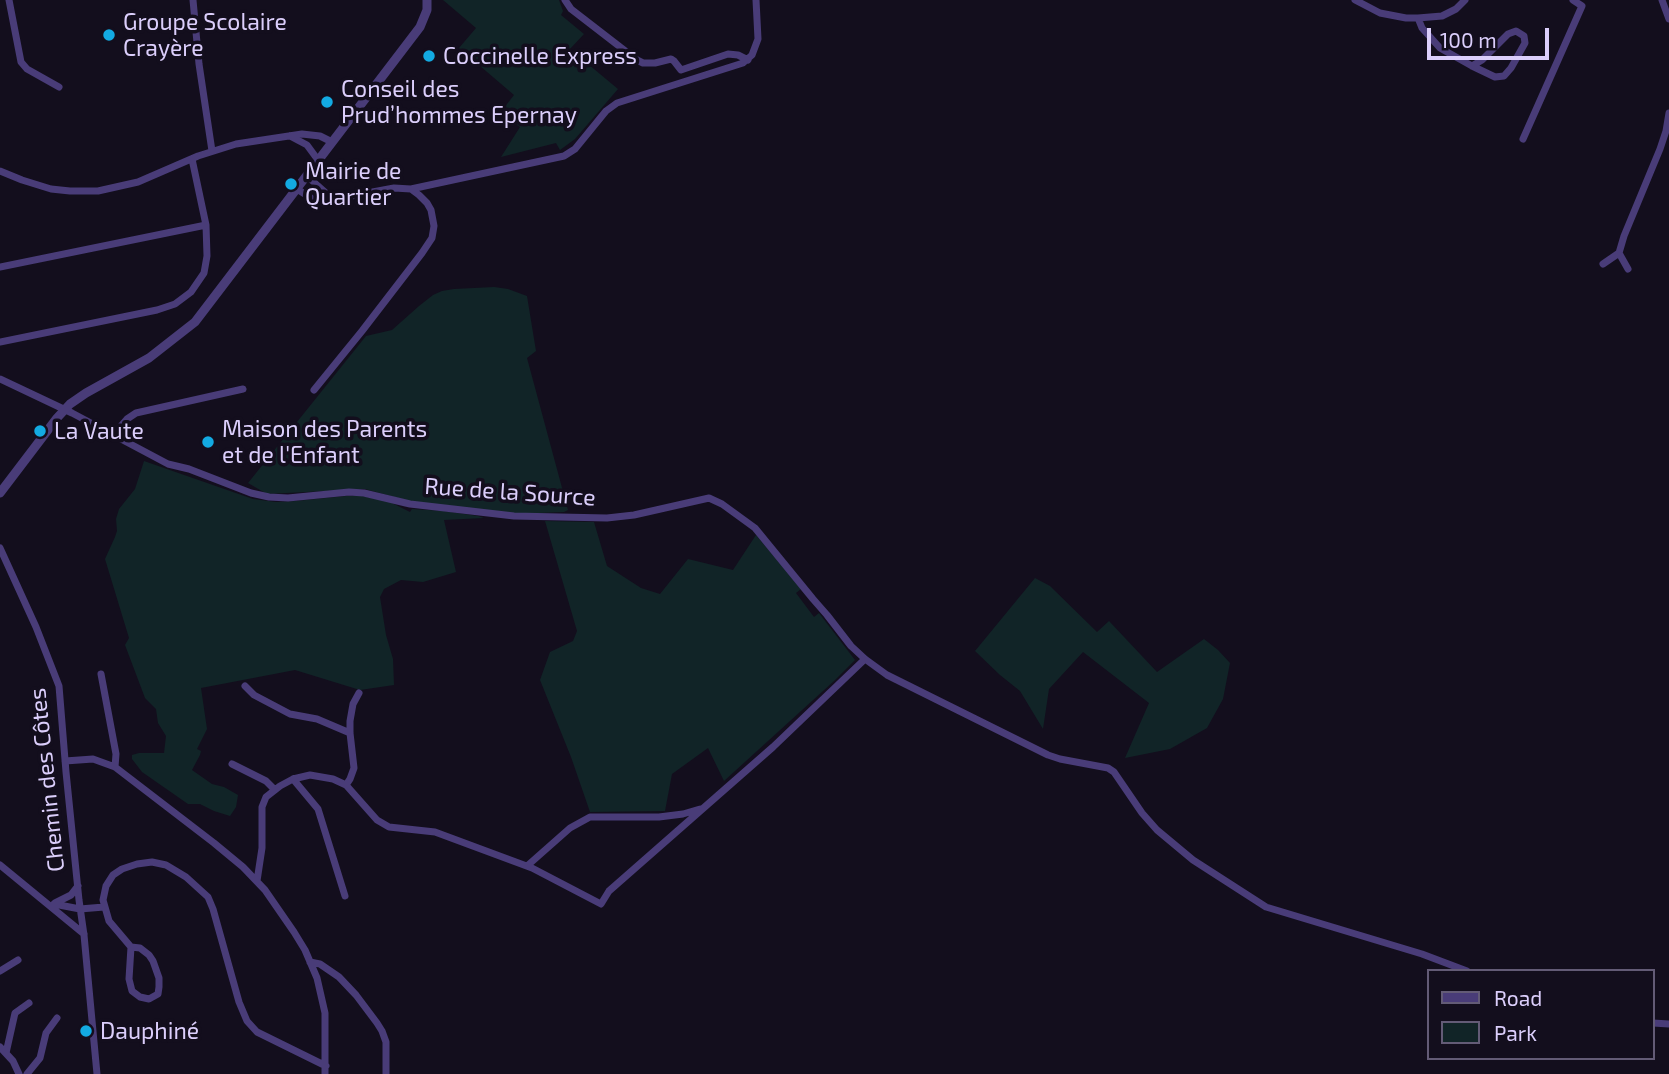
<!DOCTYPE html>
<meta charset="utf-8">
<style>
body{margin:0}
#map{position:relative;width:1669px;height:1074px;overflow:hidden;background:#130e1d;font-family:"Exo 2",sans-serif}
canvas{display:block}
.legend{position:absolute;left:1427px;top:969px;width:228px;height:91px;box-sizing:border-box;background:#130e1d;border:2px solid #635b76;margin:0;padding:9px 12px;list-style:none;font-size:21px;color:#dbcefb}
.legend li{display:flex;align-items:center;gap:14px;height:35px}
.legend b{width:35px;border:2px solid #635b76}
.scale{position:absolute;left:1427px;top:28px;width:122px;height:32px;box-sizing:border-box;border:4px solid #dbcefb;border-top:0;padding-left:9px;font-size:21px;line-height:24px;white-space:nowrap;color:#dbcefb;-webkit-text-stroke:5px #130e1d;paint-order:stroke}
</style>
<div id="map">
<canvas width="1669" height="1074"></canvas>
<ul class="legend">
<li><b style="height:9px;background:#493c78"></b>Road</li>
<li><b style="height:19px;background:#112427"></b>Park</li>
</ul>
<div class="scale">100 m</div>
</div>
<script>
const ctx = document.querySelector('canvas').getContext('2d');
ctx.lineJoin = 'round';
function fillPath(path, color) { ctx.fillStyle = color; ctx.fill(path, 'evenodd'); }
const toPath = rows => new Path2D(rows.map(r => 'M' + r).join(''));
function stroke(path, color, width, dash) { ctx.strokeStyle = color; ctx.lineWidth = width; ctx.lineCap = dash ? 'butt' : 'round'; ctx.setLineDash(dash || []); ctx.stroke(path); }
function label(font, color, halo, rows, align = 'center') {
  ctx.font = font + ' "Exo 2",sans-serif'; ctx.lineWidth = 7; ctx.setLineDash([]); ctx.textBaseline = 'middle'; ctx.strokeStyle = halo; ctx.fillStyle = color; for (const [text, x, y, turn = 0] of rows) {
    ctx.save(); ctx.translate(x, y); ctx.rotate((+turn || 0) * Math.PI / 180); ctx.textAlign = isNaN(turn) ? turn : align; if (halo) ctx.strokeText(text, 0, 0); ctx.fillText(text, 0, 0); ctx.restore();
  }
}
const green = toPath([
 [443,0,559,0,563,11,561,15,584,34,570,49,618,89,575,139,560,150,556,143,501,157,520,127,500,113,514,95,459,48,476,28],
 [494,287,508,289,527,296,536,351,527,358,568,510,564,512,514,514,420,504,365,489,267,494,248,483,366,336,392,330,419,306,433,295,442,291,454,289],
 [144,461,253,499,276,502,296,501,346,496,362,496,388,501,410,512,412,509,444,511,478,516,484,518,444,520,456,572,423,582,401,580,384,589,380,597,386,635,393,659,394,685,360,690,295,670,201,688,207,729,197,749,201,751,200,755,192,770,212,784,224,787,238,795,236,807,230,816,214,811,200,804,188,804,142,772,132,759,132,755,139,753,164,753,166,736,158,723,156,709,145,698,125,645,129,638,105,559,115,537,117,531,116,519,119,509,135,489],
 [545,521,594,522,607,566,641,588,660,594,688,559,733,570,756,535,801,589,796,593,814,617,819,613,855,660,834,681,724,781,708,748,672,774,665,811,590,812,571,757,540,680,550,652,573,641,577,631],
 [1035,578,1050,586,1097,632,1109,621,1157,672,1204,639,1218,650,1230,663,1223,699,1207,728,1170,749,1125,758,1149,703,1083,652,1049,689,1043,729,1020,691,1000,675,975,651]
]);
const minor = toPath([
 [9,0,21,62,27,69,59,87],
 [193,0,199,64,212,151],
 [565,0,571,9,637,60,643,63,655,63,671,59,674,61,681,70,728,54,738,55,748,60],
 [1355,0,1380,13,1406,18,1418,18,1442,16,1456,9,1465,0],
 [1662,0,1669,19],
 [1418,18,1422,28,1440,48,1472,66,1495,77,1504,76,1511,68,1525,43,1524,36,1516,31,1508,34,1482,60,1472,66],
 [290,136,307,145,318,160],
 [1523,139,1582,6,1573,0],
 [0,171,22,180,51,189,70,191,98,191,138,182,198,156,236,144,302,134,320,136,332,142],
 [297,189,314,200,324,202,335,199,326,193,307,176],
 [411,189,564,156,575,149,606,111,617,103,743,63,752,55,758,39,756,0],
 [1603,264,1619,253],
 [0,267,206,225],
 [1628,269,1619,253,1624,236,1660,149,1666,131,1669,113],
 [0,342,157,310,175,304,191,292,204,273,207,256,206,225,192,159],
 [0,379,72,413,168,464,189,469,251,493,269,497,288,498,349,492,364,493,410,504,514,516,607,518,634,515,709,498,722,504,755,528,813,599,827,615,851,646,865,659,887,675,1048,755,1060,759,1108,768,1114,772,1142,813,1157,830,1193,860,1266,907,1422,954,1467,971],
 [314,390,362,331,422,253,432,238,434,226,431,210,427,203,419,195,411,189,394,188,335,199],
 [114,434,127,419,136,413,243,389],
 [0,548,36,627,59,686,66,772,79,900,84,935,97,1074],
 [101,674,116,754,115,767],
 [245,686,254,695,290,714,317,719,350,733],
 [65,761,93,759,115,767,214,843,243,867,265,890,294,932,305,950,317,978,325,1013,325,1074],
 [232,764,266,781,274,789],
 [293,779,318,809,345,896],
 [346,785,350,779,354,768,350,733,350,721,353,704,359,693],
 [0,865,84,934],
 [527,866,570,828,590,817,659,817,683,814,700,809],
 [257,881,262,848,262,807,266,797,280,786,293,779,310,775,333,779,346,785,377,820,389,827,435,832,532,868,601,904,609,891,773,747,865,659],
 [55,903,71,895,78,886],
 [54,904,80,909,104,907],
 [131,947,129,979,132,991,140,997,149,999,158,994,159,987,159,978,153,961,149,955,140,948,131,947,109,921,103,900,106,886,113,875,122,869,137,864,152,862,166,865,186,877,208,897,213,909,239,1002,247,1021,257,1032,326,1066],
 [310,962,320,964,339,977,356,995,377,1023,382,1031,386,1042,386,1074],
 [0,971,18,960],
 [1653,1023,1669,1024],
 [0,1047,13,1061,19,1074],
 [6,1053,15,1013,29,1003],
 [27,1074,40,1058,46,1033,57,1018]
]);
const tertiary = toPath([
 [0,493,57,418,70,404,86,393,149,358,195,322,420,27,427,10,427,0]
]);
const markers = [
 [109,35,7,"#13aae2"],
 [429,56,7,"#13aae2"],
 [327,102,7,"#13aae2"],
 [291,184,7,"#13aae2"],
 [40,431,7,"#13aae2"],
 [208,442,7,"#13aae2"],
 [86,1031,7,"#13aae2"]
];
const poiNames = [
 ["Groupe Scolaire",123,22],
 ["Crayère",123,48],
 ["Coccinelle Express",443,56],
 ["Conseil des",341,89],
 ["Prud’hommes Epernay",341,115],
 ["Mairie de",305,171],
 ["Quartier",305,197],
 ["Maison des Parents",222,429],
 ["et de l'Enfant",222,455],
 ["La Vaute",54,431],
 ["Dauphiné",100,1031]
];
const streetNames = [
 ["Rue de la Source",510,492,4],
 ["Chemin des Côtes",47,780,-96]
];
fillPath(green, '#112427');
stroke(minor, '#493c78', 7);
stroke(tertiary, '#493c78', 9);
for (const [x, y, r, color] of markers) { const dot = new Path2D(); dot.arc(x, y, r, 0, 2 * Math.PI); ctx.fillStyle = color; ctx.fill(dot); stroke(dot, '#130e1d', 2.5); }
label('23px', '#dbcefb', '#130e1d', poiNames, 'left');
label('23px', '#dbcefb', '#130e1d', streetNames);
</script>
